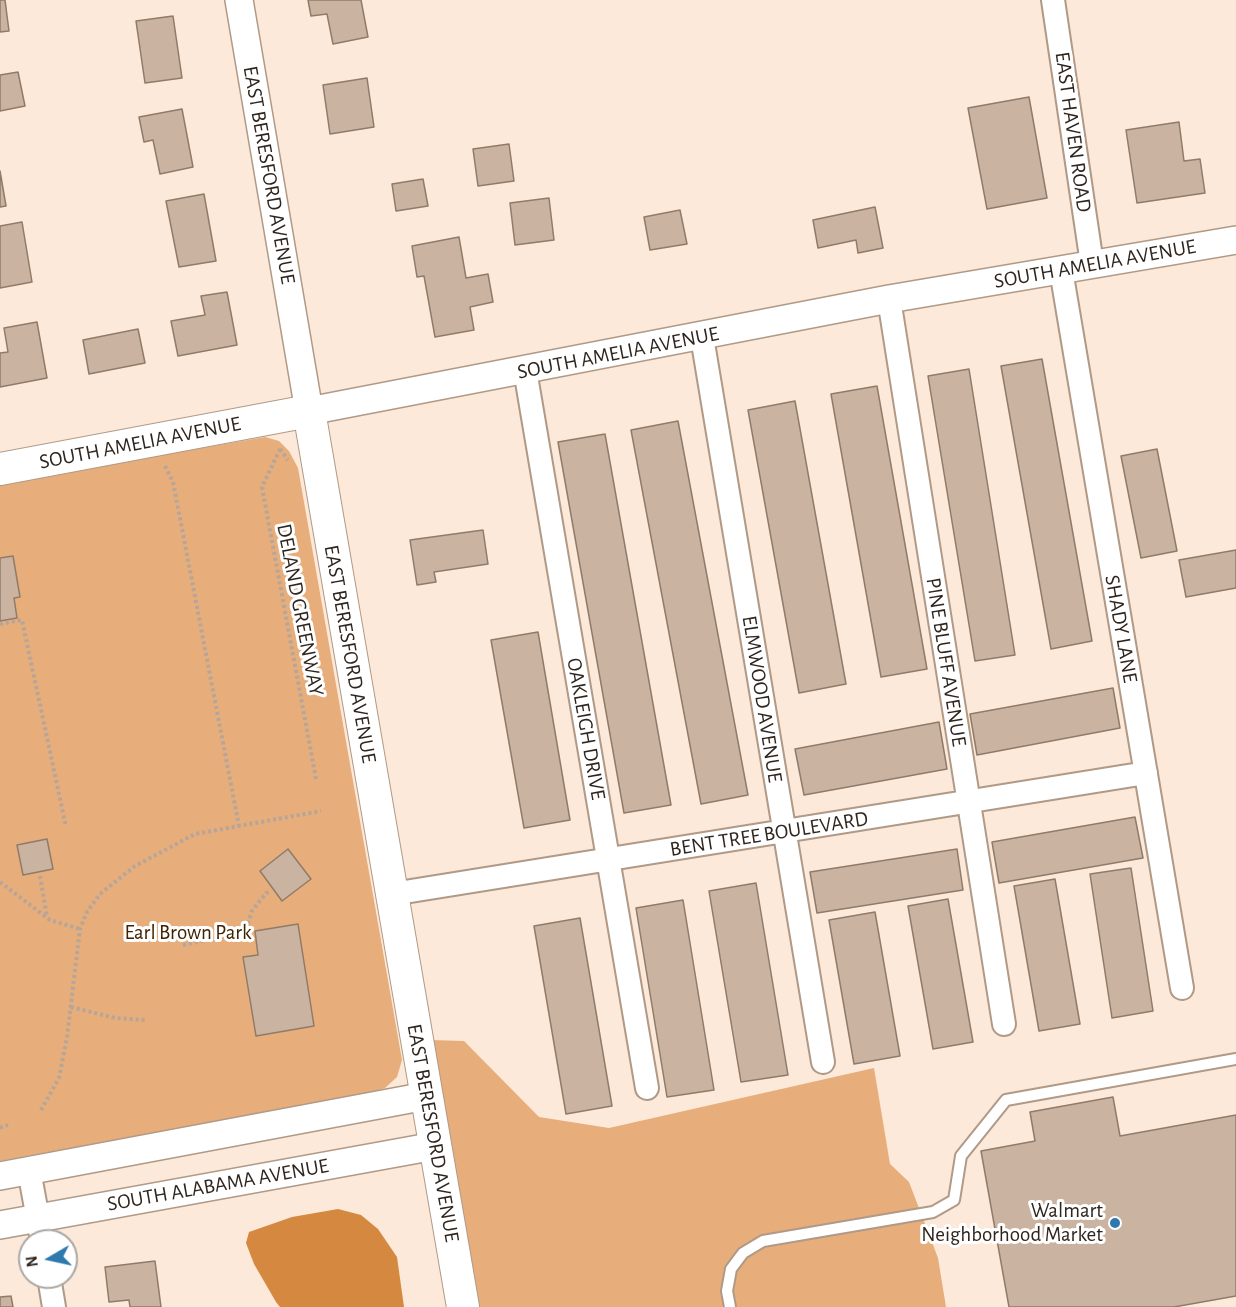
<!DOCTYPE html>
<style>
body{margin:0}
#map{position:relative;width:1236px;height:1307px;overflow:hidden;background:#fce9d9;font-family:"Alegreya Sans",sans-serif}
canvas{display:block}
.north{position:absolute;left:18px;top:1229px;width:60px;height:60px;box-sizing:border-box;background:#fff;border:2px solid #aba8a5;border-radius:50%;rotate:261deg;font-size:16px;font-weight:700;line-height:24px;text-align:center;color:#2e251e}
.north::after{content:'';display:block;margin:auto;width:21px;height:27px;background:#2e7aad;clip-path:polygon(50% 0,100% 100%,50% 72%,0 100%)}
</style>
<div id="map">
<canvas width="1236" height="1307"></canvas>
<div class="north">N</div>
</div>
<script>
const ctx = document.querySelector('canvas').getContext('2d');
ctx.lineJoin = 'round';
function fillPath(path, color) { ctx.fillStyle = color; ctx.fill(path, 'evenodd'); }
const toPath = rows => new Path2D(rows.map(r => 'M' + r).join(''));
function stroke(path, color, width, dash) { ctx.strokeStyle = color; ctx.lineWidth = width; ctx.lineCap = dash ? 'butt' : 'round'; ctx.setLineDash(dash || []); ctx.stroke(path); }
function label(font, color, halo, rows, align = 'center') {
  ctx.font = font + ' "Alegreya Sans",sans-serif'; ctx.lineWidth = 6; ctx.setLineDash([]); ctx.textBaseline = 'middle'; ctx.strokeStyle = halo; ctx.fillStyle = color; for (const [text, x, y, turn = 0] of rows) {
    ctx.save(); ctx.translate(x, y); ctx.rotate((+turn || 0) * Math.PI / 180); ctx.textAlign = isNaN(turn) ? turn : align; if (halo) ctx.strokeText(text, 0, 0); ctx.fillText(text, 0, 0); ctx.restore();
  }
}
const green = toPath([
 [265,437,279,441,289,451,298,468,402,1060,397,1077,385,1088,370,1093,0,1161,0,483],
 [431,1040,464,1041,539,1117,609,1128,874,1068,890,1164,909,1182,938,1258,946,1307,477,1307]
]);
const water = toPath([
 [338,1209,361,1215,378,1229,397,1257,404,1307,280,1307,276,1302,254,1264,246,1243,249,1232,292,1217]
]);
const building = toPath([
 [0,0,5,0,9,31,0,32,0,0],
 [308,0,361,0,368,37,333,44,327,14,311,16,308,0],
 [173,16,182,78,145,83,136,21,173,16],
 [18,72,25,106,0,111,0,75,18,72],
 [367,78,374,127,330,134,323,85,367,78],
 [1029,97,1047,198,987,209,968,108,1029,97],
 [182,109,193,167,160,174,153,140,144,142,139,117,182,109],
 [1179,122,1184,161,1200,159,1205,193,1137,203,1126,130,1179,122],
 [509,144,514,181,478,186,473,149,509,144],
 [0,171,6,206,0,207,0,171],
 [423,179,428,206,396,211,392,184,423,179],
 [204,194,216,261,179,267,166,201,204,194],
 [549,198,554,240,515,245,510,203,549,198],
 [875,207,883,248,858,253,856,240,818,248,813,220,875,207],
 [680,210,687,244,650,250,644,217,680,210],
 [22,222,32,282,0,288,0,226,22,222],
 [459,237,466,278,488,274,493,302,470,307,474,330,435,337,424,276,417,277,412,246,459,237],
 [227,292,237,345,178,356,171,321,205,315,201,296,227,292],
 [37,322,47,378,0,387,0,353,8,352,4,328,37,322],
 [138,329,145,363,89,374,83,340,138,329],
 [1042,359,1092,641,1051,649,1001,366,1042,359],
 [969,369,1015,655,975,661,928,376,969,369],
 [877,386,927,669,881,677,831,394,877,386],
 [795,401,846,684,799,693,748,410,795,401],
 [678,421,748,795,701,804,631,430,678,421],
 [605,434,671,805,624,813,558,442,605,434],
 [1157,449,1177,551,1141,558,1121,456,1157,449],
 [483,530,488,564,434,572,436,582,417,585,410,540,483,530],
 [1236,550,1236,588,1186,597,1179,560,1236,550],
 [13,556,20,597,14,598,17,618,0,621,0,558,13,556],
 [538,632,570,820,524,828,491,640,538,632],
 [1113,688,1120,728,977,755,970,714,1113,688],
 [939,722,947,769,804,795,795,749,939,722],
 [1135,817,1143,858,999,883,992,842,1135,817],
 [47,839,53,869,23,875,17,845,47,839],
 [288,849,311,879,282,901,260,871,288,849],
 [957,849,963,890,817,913,810,872,957,849],
 [1131,868,1153,1011,1112,1018,1090,874,1131,868],
 [1055,879,1080,1024,1039,1031,1014,886,1055,879],
 [756,883,788,1075,741,1082,709,891,756,883],
 [948,899,973,1042,933,1049,908,906,948,899],
 [683,900,714,1090,667,1097,636,908,683,900],
 [875,912,900,1056,854,1064,829,920,875,912],
 [580,918,612,1106,566,1114,534,926,580,918],
 [298,924,314,1026,256,1036,243,957,258,955,255,931,298,924],
 [1113,1097,1120,1136,1236,1115,1236,1296,1174,1307,1009,1307,981,1151,1035,1141,1030,1112,1113,1097],
 [155,1261,161,1307,130,1307,129,1300,109,1302,105,1267,155,1261],
 [11,1296,13,1307,0,1307,0,1297,11,1296]
]);
const path = toPath([
 [280,449,262,487,316,779],
 [280,449,288,460],
 [165,466,173,482,239,826],
 [0,624,22,620,66,827],
 [40,876,47,917],
 [0,882,50,920,80,929],
 [183,945,245,932,252,911,266,893,270,892],
 [71,1007,115,1018,145,1020],
 [41,1110,59,1078,67,1037,80,929,87,912,100,894,135,866,195,834,321,811],
 [0,1128,8,1125]
]);
const service = toPath([
 [730,1307,727,1291,731,1269,743,1253,763,1241,933,1212,954,1200,961,1156,1006,1100,1236,1059]
]);
const minor = toPath([
 [1053,0,1092,264],
 [1061,270,1182,988],
 [889,299,1004,1024],
 [702,337,823,1062],
 [525,370,647,1088],
 [392,894,1146,773],
 [29,1170,42,1241],
 [49,1277,54,1307]
]);
const tertiary = toPath([
 [239,0,309,411,889,299,1236,240],
 [0,1176,426,1096],
 [0,1225,435,1146]
]);
const secondary = toPath([
 [0,469,309,411,463,1307]
]);
const markers = [
 [1115,1223,6,"#2e7aad"]
];
const streetNames = [
 ["EAST HAVEN ROAD",1073,132,82],
 ["EAST BERESFORD AVENUE",269,175,80],
 ["SOUTH AMELIA AVENUE",1095,264,-10],
 ["SOUTH AMELIA AVENUE",618,353,-11],
 ["SOUTH AMELIA AVENUE",140,443,-11],
 ["DELAND GREENWAY",300,610,79],
 ["SHADY LANE",1121,629,80],
 ["EAST BERESFORD AVENUE",350,654,80],
 ["PINE BLUFF AVENUE",946,662,81],
 ["ELMWOOD AVENUE",762,699,81],
 ["OAKLEIGH DRIVE",586,729,80],
 ["BENT TREE BOULEVARD",769,834,-9],
 ["EAST BERESFORD AVENUE",433,1133,80],
 ["SOUTH ALABAMA AVENUE",218,1185,-10]
];
const parkNames = [
 ["Earl Brown Park",188,933]
];
const poiNames = [
 ["Walmart",1103,1211],
 ["Neighborhood Market",1103,1235]
];
fillPath(green, '#e7ad7a');
fillPath(water, '#d58940');
fillPath(building, '#cab3a0');
stroke(building, '#907b69', 1.5);
stroke(service, '#b09a87', 14);
stroke(minor, '#b09a87', 26);
stroke(tertiary, '#b09a87', 30);
stroke(secondary, '#b09a87', 34);
stroke(path, '#b6a699', 4, [3, 3]);
stroke(service, '#fff', 10);
stroke(minor, '#fff', 22);
stroke(tertiary, '#fff', 27);
stroke(secondary, '#fff', 32);
for (const [x, y, r, color] of markers) { const dot = new Path2D(); dot.arc(x, y, r, 0, 2 * Math.PI); ctx.fillStyle = color; ctx.fill(dot); stroke(dot, '#fff', 2); }
label('21px', '#2e251e', '#fff', streetNames);
label('21px', '#402202', '#fff', parkNames);
label('21px', '#2e251e', '#fff', poiNames, 'right');
</script>
